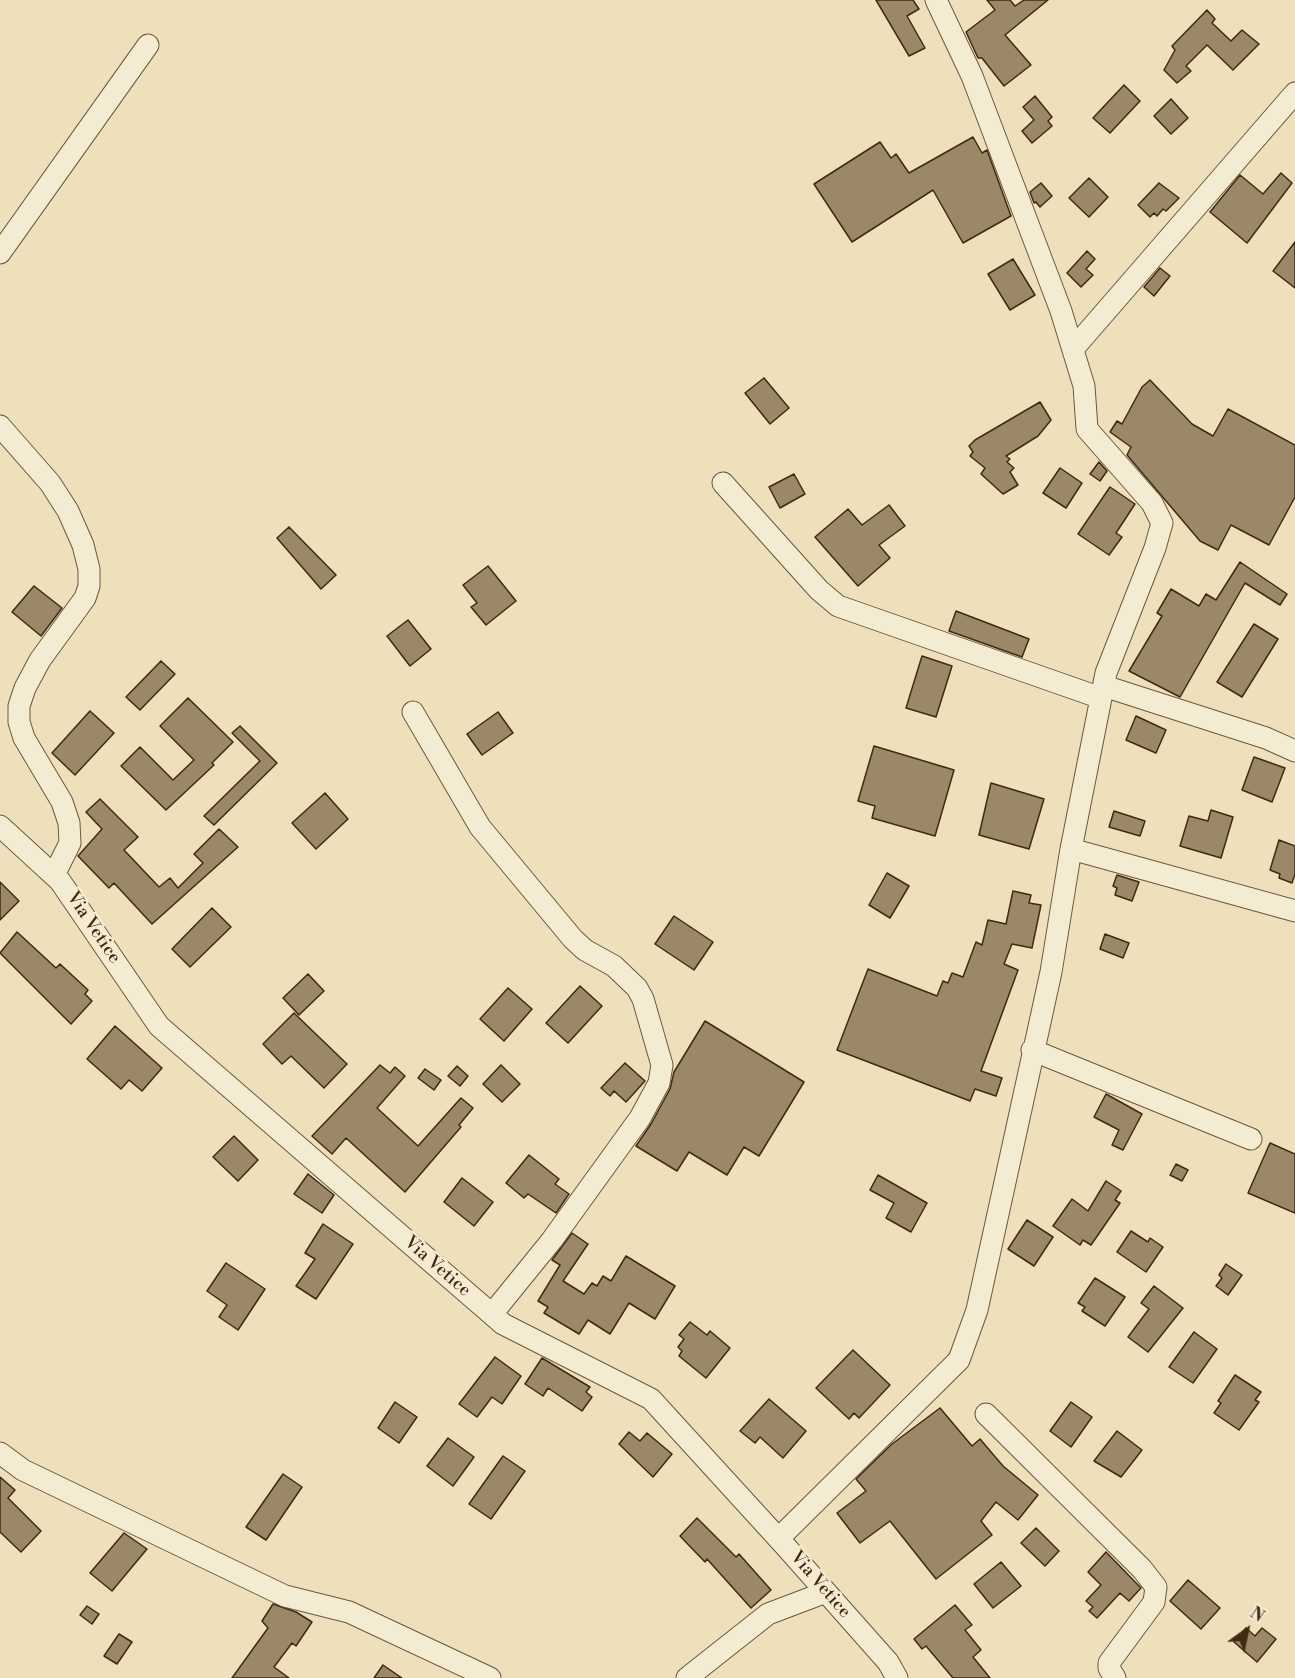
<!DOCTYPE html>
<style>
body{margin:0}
#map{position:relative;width:1295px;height:1678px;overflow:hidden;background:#eee0bb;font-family:"Libre Bodoni",serif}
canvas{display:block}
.north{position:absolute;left:1217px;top:1600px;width:60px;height:60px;-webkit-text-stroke:4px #f4ebd3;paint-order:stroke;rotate:33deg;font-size:16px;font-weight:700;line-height:24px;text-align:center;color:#422910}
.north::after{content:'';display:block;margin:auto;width:21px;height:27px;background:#422910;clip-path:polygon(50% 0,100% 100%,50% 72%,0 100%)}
</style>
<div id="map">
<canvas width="1295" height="1678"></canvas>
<div class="north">N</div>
</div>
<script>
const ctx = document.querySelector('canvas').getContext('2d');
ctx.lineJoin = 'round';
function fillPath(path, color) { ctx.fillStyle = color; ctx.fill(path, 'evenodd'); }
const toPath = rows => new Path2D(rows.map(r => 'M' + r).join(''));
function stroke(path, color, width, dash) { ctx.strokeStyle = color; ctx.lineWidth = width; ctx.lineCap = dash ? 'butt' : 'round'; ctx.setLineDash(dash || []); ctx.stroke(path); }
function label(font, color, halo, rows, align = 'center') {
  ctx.font = font + ' "Libre Bodoni",serif'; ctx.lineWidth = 5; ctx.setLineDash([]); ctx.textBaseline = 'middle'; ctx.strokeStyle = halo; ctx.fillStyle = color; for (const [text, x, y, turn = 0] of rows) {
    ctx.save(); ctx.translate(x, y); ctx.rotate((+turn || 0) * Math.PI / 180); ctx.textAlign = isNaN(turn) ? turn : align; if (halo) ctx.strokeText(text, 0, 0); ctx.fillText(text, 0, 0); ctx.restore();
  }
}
const building = toPath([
 [876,0,913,0,919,9,907,16,925,48,909,56,876,0],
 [987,0,1010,0,1015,6,1024,0,1048,0,1005,35,1031,65,1004,86,982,58,978,58,966,32,995,10,987,0],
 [1207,10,1215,19,1212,23,1231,41,1242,30,1259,44,1233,70,1207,45,1186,66,1191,71,1177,83,1164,70,1175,50,1172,46,1207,10],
 [1124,85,1140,101,1110,133,1093,118,1124,85],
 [1035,96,1052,117,1048,121,1052,126,1032,143,1022,131,1034,120,1023,107,1035,96],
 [1171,99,1188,118,1171,134,1154,116,1171,99],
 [973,137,982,153,987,150,1011,216,963,243,933,190,852,242,814,184,880,142,891,158,896,154,909,173,973,137],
 [1281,173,1292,183,1247,243,1210,212,1240,175,1263,194,1281,173],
 [1089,178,1108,197,1089,217,1069,198,1089,178],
 [1041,183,1052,196,1040,207,1036,202,1034,203,1030,192,1041,183],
 [1159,183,1179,198,1166,211,1163,209,1157,216,1154,213,1150,217,1138,205,1159,183],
 [1295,242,1295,288,1273,271,1295,242],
 [1087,251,1095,259,1086,269,1093,275,1081,287,1067,273,1087,251],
 [1013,259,1035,295,1010,310,988,274,1013,259],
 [1160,268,1170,276,1154,296,1144,287,1160,268],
 [764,378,789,408,770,424,745,393,764,378],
 [1150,380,1192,424,1213,436,1228,409,1295,445,1295,497,1269,545,1231,525,1218,550,1200,541,1127,455,1131,447,1110,432,1117,421,1122,424,1142,387,1150,380],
 [1040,402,1051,420,1038,436,1006,456,1010,459,1007,462,1014,468,1010,472,1018,485,1003,494,981,474,985,468,970,456,973,452,969,446,975,440,1040,402],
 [1099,462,1107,471,1100,481,1090,474,1099,462],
 [1060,468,1082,483,1066,508,1043,493,1060,468],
 [794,474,805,494,780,508,769,487,794,474],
 [1110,487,1135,504,1116,533,1122,537,1109,555,1078,534,1110,487],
 [889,505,905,526,879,545,890,558,858,586,815,537,848,509,862,525,889,505],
 [289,527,336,575,321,589,277,538,289,527],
 [1240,562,1287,594,1280,605,1245,583,1180,697,1129,671,1162,616,1157,613,1171,589,1199,606,1206,594,1216,600,1240,562],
 [488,566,516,601,486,625,471,607,477,603,463,585,488,566],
 [34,586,62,608,41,636,12,612,34,586],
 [956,611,1029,639,1022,657,949,631,956,611],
 [408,620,431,649,410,666,387,636,408,620],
 [1254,624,1278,639,1242,697,1217,682,1254,624],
 [922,656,952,666,936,717,906,708,922,656],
 [161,661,175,674,140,710,126,697,161,661],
 [188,698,233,742,212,763,214,765,166,810,121,766,140,747,173,780,194,760,160,726,188,698],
 [90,711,114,733,75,775,52,753,90,711],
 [498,712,513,733,482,755,467,734,498,712],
 [1136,716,1166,730,1156,753,1126,740,1136,716],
 [240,726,277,763,214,825,204,816,260,761,232,733,240,726],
 [874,746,954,770,935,836,872,818,875,806,858,801,874,746],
 [1254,757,1285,768,1272,802,1242,790,1254,757],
 [991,783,1044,799,1029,849,979,835,991,783],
 [325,793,348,819,316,849,292,823,325,793],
 [100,799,138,837,124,850,159,887,170,878,178,888,203,863,194,854,219,829,238,847,152,924,114,883,109,888,78,856,102,829,86,812,100,799],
 [1211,810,1233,817,1221,858,1180,846,1189,816,1208,821,1211,810],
 [1114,811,1145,821,1140,836,1109,827,1114,811],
 [1279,840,1295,846,1295,874,1292,883,1279,878,1280,874,1270,870,1279,840],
 [887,873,909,886,890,918,869,905,887,873],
 [1117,875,1139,882,1132,901,1115,895,1117,888,1113,886,1117,875],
 [0,882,19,901,0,920,0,882],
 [1013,891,1031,895,1029,903,1041,905,1032,948,1012,944,1004,964,1018,970,981,1071,1002,1078,996,1096,975,1089,970,1101,837,1050,868,969,937,996,943,981,948,983,952,973,963,977,976,942,982,945,988,920,1006,924,1013,891],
 [212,908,231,927,190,967,172,949,212,908],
 [674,916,713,942,694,970,655,944,674,916],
 [17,932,56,968,60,964,88,990,85,994,92,1001,71,1024,0,953,17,932],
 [1105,934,1129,943,1123,958,1100,949,1105,934],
 [308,974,324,991,299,1015,283,998,308,974],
 [580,986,602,1006,568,1043,546,1023,580,986],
 [508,988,532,1009,504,1041,480,1019,508,988],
 [294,1013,347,1064,324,1088,291,1056,282,1064,263,1044,294,1013],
 [705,1021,804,1082,759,1156,744,1147,727,1175,689,1152,677,1171,636,1146,651,1124,670,1089,674,1072,705,1021],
 [115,1026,162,1068,142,1091,129,1080,121,1089,87,1059,115,1026],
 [625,1063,645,1081,626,1102,614,1091,610,1096,601,1088,625,1063],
 [380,1065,390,1073,395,1067,405,1076,377,1108,418,1146,461,1098,473,1108,459,1125,461,1127,405,1192,346,1138,332,1154,312,1136,380,1065],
 [501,1065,520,1084,502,1102,483,1084,501,1065],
 [457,1066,468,1076,460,1086,448,1076,457,1066],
 [425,1069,441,1080,434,1090,418,1078,425,1069],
 [1106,1094,1142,1114,1123,1150,1112,1145,1119,1130,1094,1117,1106,1094],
 [234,1136,258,1160,238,1181,213,1157,234,1136],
 [1270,1143,1295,1154,1295,1213,1248,1193,1270,1143],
 [529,1155,559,1179,555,1184,569,1194,556,1213,528,1194,524,1198,506,1183,529,1155],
 [1176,1164,1188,1170,1182,1181,1170,1175,1176,1164],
 [308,1174,334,1195,322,1213,294,1194,308,1174],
 [878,1175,927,1203,911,1232,886,1218,894,1203,870,1190,878,1175],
 [462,1178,493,1202,474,1226,444,1202,462,1178],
 [1106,1181,1121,1191,1115,1200,1120,1203,1091,1245,1083,1240,1080,1245,1053,1226,1072,1199,1088,1211,1106,1181],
 [1027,1220,1053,1237,1034,1266,1008,1249,1027,1220],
 [323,1224,353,1244,316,1299,296,1286,315,1259,305,1253,323,1224],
 [1131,1231,1148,1242,1150,1238,1163,1247,1146,1272,1117,1252,1131,1231],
 [572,1233,588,1244,563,1281,584,1294,592,1283,597,1286,603,1276,611,1281,626,1256,675,1286,655,1319,629,1303,610,1334,588,1320,579,1334,544,1313,548,1307,538,1301,560,1265,552,1260,572,1233],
 [226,1263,265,1289,238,1330,219,1317,227,1305,207,1291,226,1263],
 [1226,1264,1242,1275,1228,1295,1216,1286,1222,1278,1219,1275,1226,1264],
 [1095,1278,1125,1297,1105,1326,1082,1311,1085,1307,1078,1303,1095,1278],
 [1154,1286,1183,1308,1148,1352,1128,1337,1149,1309,1141,1303,1154,1286],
 [690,1322,707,1335,710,1331,730,1348,706,1378,679,1356,682,1351,678,1347,684,1339,679,1335,690,1322],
 [1194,1332,1217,1349,1193,1383,1169,1367,1194,1332],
 [853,1350,890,1385,859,1418,854,1413,849,1419,816,1388,853,1350],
 [495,1357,521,1376,502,1404,492,1397,477,1417,459,1404,495,1357],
 [542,1358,590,1387,586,1392,592,1397,582,1411,548,1388,543,1396,525,1384,542,1358],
 [1235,1375,1261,1392,1255,1400,1259,1402,1239,1430,1214,1413,1221,1403,1218,1401,1235,1375],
 [769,1399,806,1431,783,1458,760,1437,755,1443,740,1431,769,1399],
 [395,1402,417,1417,399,1443,378,1428,395,1402],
 [1071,1402,1092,1417,1071,1447,1050,1431,1071,1402],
 [940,1408,972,1446,980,1439,1003,1466,1038,1495,1018,1520,996,1502,981,1521,992,1535,936,1579,890,1521,860,1543,837,1513,866,1491,856,1479,892,1444,940,1408],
 [1117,1431,1142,1450,1121,1477,1094,1461,1117,1431],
 [629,1432,640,1441,647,1433,672,1454,653,1477,619,1444,629,1432],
 [448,1438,474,1457,453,1486,427,1466,448,1438],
 [503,1456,525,1471,491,1519,469,1504,503,1456],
 [283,1474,302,1487,266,1540,246,1527,283,1474],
 [0,1477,15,1490,8,1498,41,1531,21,1552,0,1532,0,1477],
 [697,1518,736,1557,739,1554,771,1590,751,1608,707,1559,705,1562,680,1536,697,1518],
 [1036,1528,1059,1551,1045,1566,1021,1543,1036,1528],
 [124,1533,147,1549,112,1591,90,1573,124,1533],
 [1106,1552,1141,1588,1129,1601,1120,1593,1097,1618,1089,1611,1093,1607,1086,1601,1101,1585,1088,1572,1106,1552],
 [1001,1562,1021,1586,993,1608,974,1584,1001,1562],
 [1188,1580,1220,1608,1201,1629,1170,1601,1188,1580],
 [273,1604,296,1612,312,1622,296,1646,292,1643,274,1667,289,1678,232,1678,268,1628,262,1621,273,1604],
 [955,1605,972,1625,965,1630,981,1650,973,1657,990,1678,953,1678,926,1646,922,1649,914,1639,955,1605],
 [87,1606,99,1614,92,1624,80,1615,87,1606],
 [1246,1628,1255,1636,1262,1628,1276,1639,1257,1662,1234,1642,1246,1628],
 [119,1634,132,1642,117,1664,104,1656,119,1634],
 [383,1665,402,1678,374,1678,383,1665]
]);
const minor = toPath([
 [0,253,148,45],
 [1073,349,1295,93],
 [0,426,50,483,68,511,83,545,89,569,89,586,85,598,40,660,25,688,19,706,19,722,24,738,62,802,69,823,70,843,54,875],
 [723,483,819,590,838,606,1101,698],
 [1104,686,1266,738,1295,751],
 [413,712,480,827,573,939,585,950,614,966,637,988,643,999,662,1065,659,1083,640,1118,552,1240,492,1314],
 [0,826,60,881,159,1026,503,1324,651,1399,787,1548,888,1662,897,1678],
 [1071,849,1295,911],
 [1032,1050,1251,1139],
 [986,1414,1142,1569,1156,1587,1154,1602,1109,1663,1109,1668,1115,1678],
 [0,1453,23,1470,285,1596,349,1612,490,1678],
 [779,1538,959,1360,977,1310,1051,972,1071,849,1106,673,1155,548,1162,523,1152,503,1087,429,1084,386,1061,311,972,76,936,0],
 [687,1678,768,1614,826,1592]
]);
const streetNames = [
 ["Via Vetice",93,928,56],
 ["Via Vetice",437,1267,41],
 ["Via Vetice",820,1585,49]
];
fillPath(building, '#9b8869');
stroke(building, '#422910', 1.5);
stroke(minor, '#6d573b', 23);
stroke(minor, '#f4ebd3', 21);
label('18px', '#422910', '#f4ebd3', streetNames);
</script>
